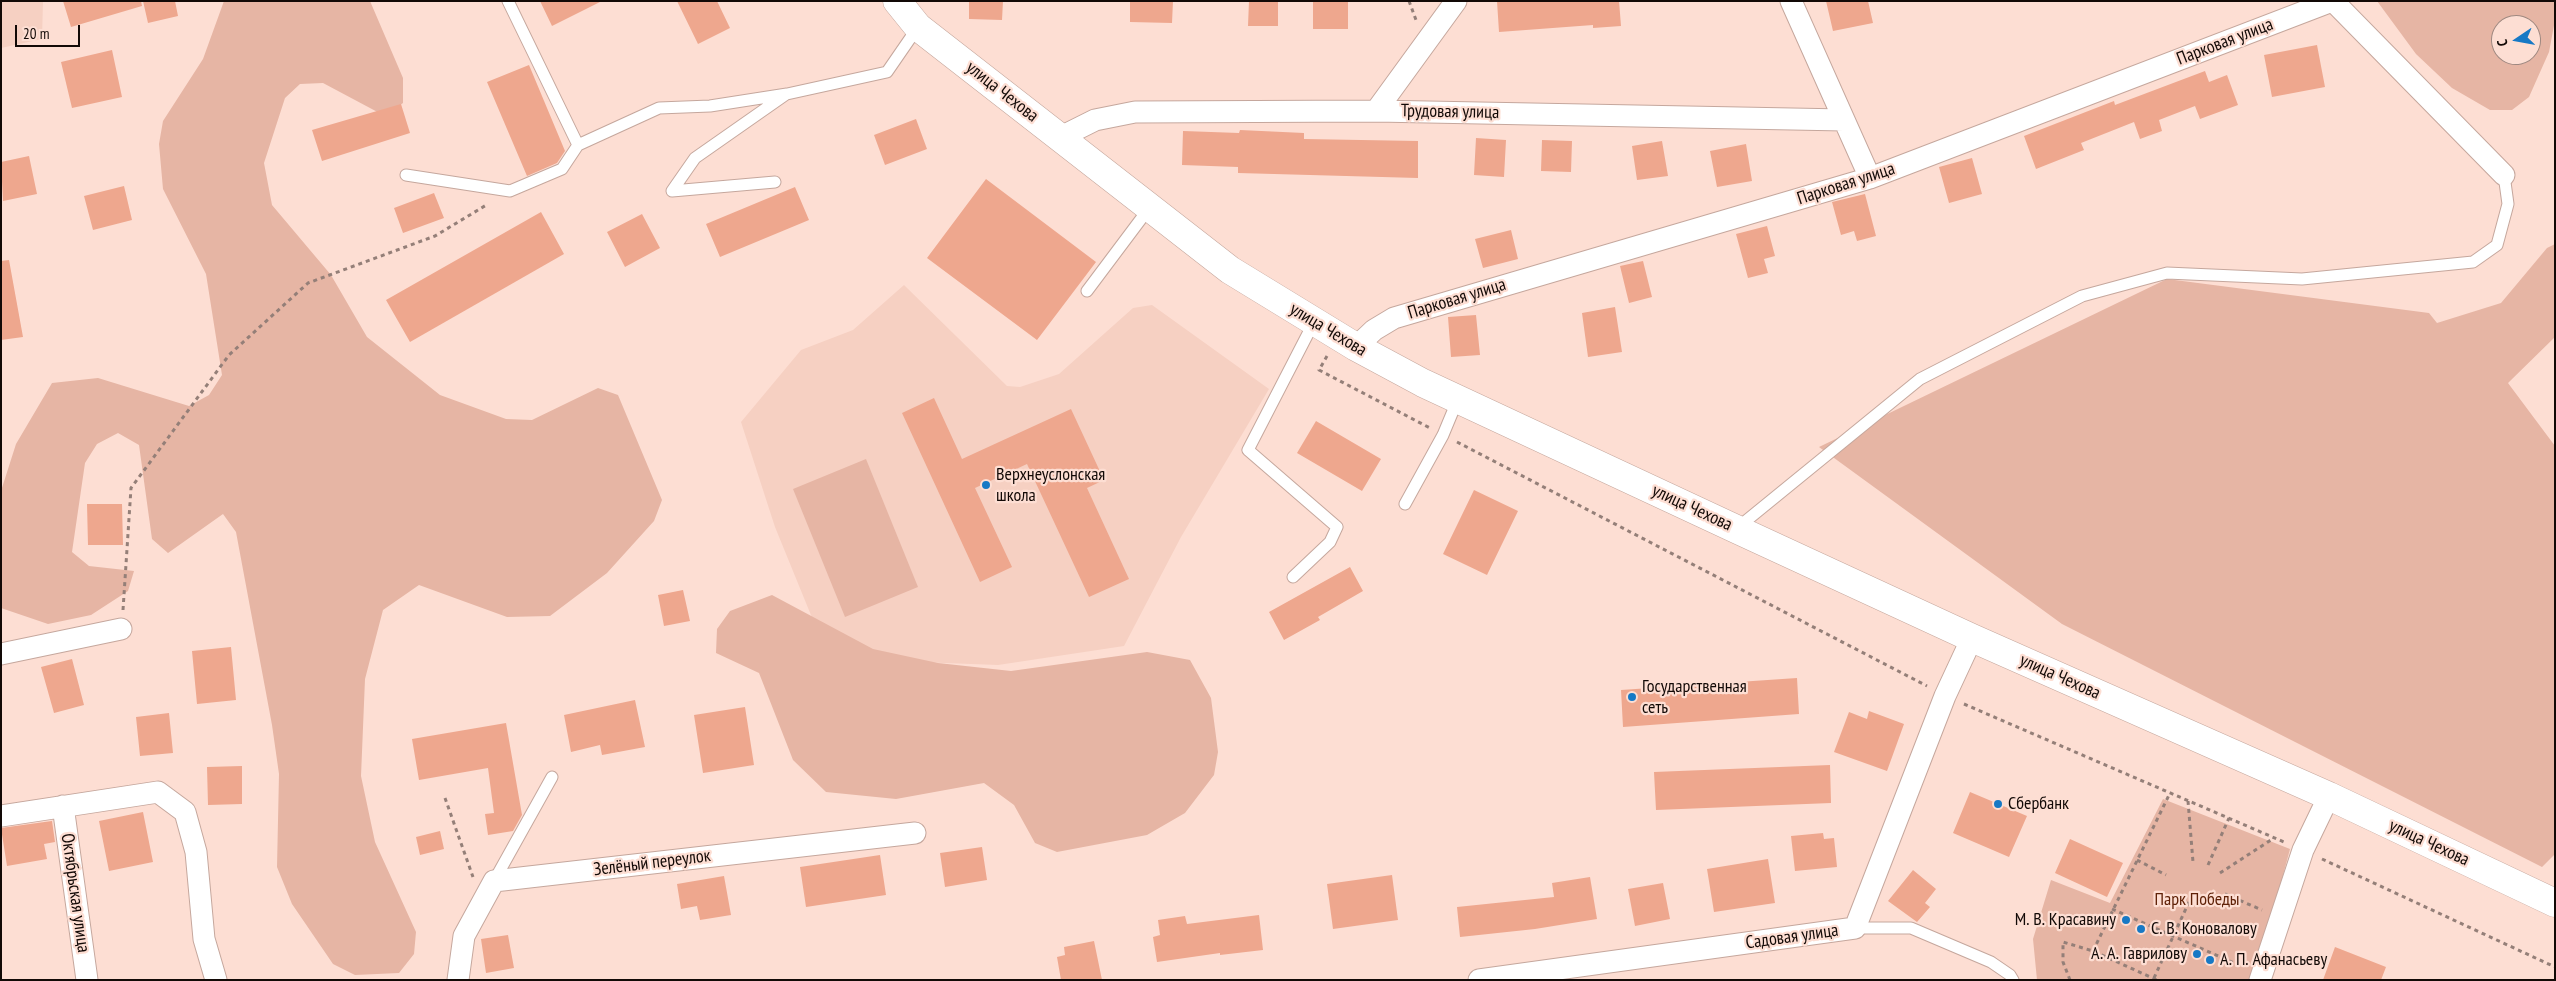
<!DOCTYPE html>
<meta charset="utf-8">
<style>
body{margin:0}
#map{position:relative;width:2556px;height:981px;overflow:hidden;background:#fdded3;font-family:"PT Sans Narrow",sans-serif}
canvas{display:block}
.frame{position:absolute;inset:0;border:2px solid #120906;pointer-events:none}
.north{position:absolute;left:2491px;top:15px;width:50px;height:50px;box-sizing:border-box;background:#fdded3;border:1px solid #9f8981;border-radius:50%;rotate:258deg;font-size:14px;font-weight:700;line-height:20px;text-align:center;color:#120906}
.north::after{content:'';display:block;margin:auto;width:18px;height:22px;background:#1779c5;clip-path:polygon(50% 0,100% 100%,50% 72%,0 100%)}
.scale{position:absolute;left:15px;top:25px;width:65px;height:22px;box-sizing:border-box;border:2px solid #120906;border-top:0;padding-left:6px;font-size:15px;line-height:18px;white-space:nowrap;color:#120906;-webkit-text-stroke:4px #fdded3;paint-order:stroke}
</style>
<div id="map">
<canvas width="2556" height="981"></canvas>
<div class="frame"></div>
<div class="north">С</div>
<div class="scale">20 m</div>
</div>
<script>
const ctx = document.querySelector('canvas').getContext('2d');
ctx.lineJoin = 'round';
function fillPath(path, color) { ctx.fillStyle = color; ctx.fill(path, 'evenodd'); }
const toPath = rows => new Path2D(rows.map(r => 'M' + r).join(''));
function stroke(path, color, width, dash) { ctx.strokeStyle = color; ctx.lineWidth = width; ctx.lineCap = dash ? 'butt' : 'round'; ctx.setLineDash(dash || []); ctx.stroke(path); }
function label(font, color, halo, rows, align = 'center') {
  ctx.font = font + ' "PT Sans Narrow",sans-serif'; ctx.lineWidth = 4.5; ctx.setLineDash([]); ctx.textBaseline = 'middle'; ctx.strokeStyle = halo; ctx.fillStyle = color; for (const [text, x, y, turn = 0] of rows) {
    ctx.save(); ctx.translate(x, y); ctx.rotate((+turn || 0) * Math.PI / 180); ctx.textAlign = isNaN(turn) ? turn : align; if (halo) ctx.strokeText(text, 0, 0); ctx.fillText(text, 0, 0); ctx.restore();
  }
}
const built = toPath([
 [1,1,43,1,42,39,1,48],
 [904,285,1007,386,1020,387,1059,374,1133,308,1152,305,1269,389,1181,537,1124,646,998,665,865,660,815,625,775,527,741,422,801,350,853,330]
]);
const green = toPath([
 [224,1,370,1,403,78,403,103,385,116,323,83,300,84,285,98,264,163,272,205,331,275,367,337,440,395,506,419,532,420,598,388,618,395,662,500,654,521,607,573,550,616,507,617,419,585,383,610,365,679,361,776,375,842,416,932,414,954,399,973,355,975,333,964,292,904,277,867,279,774,272,725,236,532,223,514,168,553,152,539,139,445,118,433,97,444,85,463,72,552,89,566,134,571,128,591,91,615,48,624,1,608,1,491,16,444,52,383,98,378,189,406,209,395,222,375,206,274,163,189,159,144,163,121,203,59],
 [2377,1,2555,1,2555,20,2549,52,2529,97,2512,110,2490,110,2452,88,2416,54],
 [2501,25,2531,25,2531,55,2501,55],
 [2555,244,2555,337,2508,383,2555,446,2555,854,2542,867,2062,624,1819,447,2167,279,2429,313,2437,323,2501,303,2547,248],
 [866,459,918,587,845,617,793,489],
 [772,595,873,649,938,663,1011,671,1147,652,1190,660,1211,698,1218,752,1214,775,1185,813,1147,835,1057,852,1035,843,1014,805,984,783,896,799,826,792,793,760,759,673,716,653,717,629,730,611],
 [2163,799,2290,849,2255,980,2037,980,2033,939,2051,880,2110,903]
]);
const building = toPath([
 [63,1,141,1,142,6,71,27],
 [143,1,175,1,178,16,148,23],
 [540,1,602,1,552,26],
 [677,1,717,1,730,28,698,44],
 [969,1,1003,1,1002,20,969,19],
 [1130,1,1173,1,1172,23,1130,22],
 [1249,1,1278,1,1278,26,1248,26],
 [1313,1,1348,1,1348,29,1313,29],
 [1497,1,1619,1,1621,26,1593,28,1593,25,1499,32],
 [1826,1,1868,1,1873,23,1833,31],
 [2317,45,2325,87,2272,97,2264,55],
 [112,50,122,97,72,108,61,62],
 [529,65,565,151,557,163,527,176,487,82],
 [2205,71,2209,82,2227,75,2238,105,2200,119,2195,106,2159,120,2162,131,2140,139,2134,122,2081,143,2084,150,2036,169,2024,136,2114,101,2115,105],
 [401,104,410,133,322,161,312,130],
 [916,119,927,149,885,165,874,135],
 [1240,130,1304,133,1304,139,1418,141,1418,178,1238,173,1238,167,1182,165,1183,131,1239,133],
 [1476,138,1506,140,1504,177,1474,175],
 [1542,140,1572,141,1571,172,1541,171],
 [1662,141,1668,176,1637,180,1632,146],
 [1746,144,1752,181,1717,187,1710,151],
 [29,156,37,194,3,201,1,162],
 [1972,158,1982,194,1949,203,1939,167],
 [986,179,1096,262,1037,340,927,258],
 [124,186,132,220,93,230,84,196],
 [795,187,809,220,720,257,706,224],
 [434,193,444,218,403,233,394,208],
 [1865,194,1876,236,1857,241,1854,231,1841,235,1832,202],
 [541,212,564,254,410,342,386,300],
 [642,214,660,248,625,267,607,232],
 [1767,226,1775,256,1764,259,1768,273,1748,278,1736,234],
 [1511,230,1518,259,1483,268,1475,239],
 [9,260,23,337,1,340,1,261],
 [1643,261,1652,297,1629,303,1620,266],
 [1615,307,1622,352,1588,357,1582,313],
 [1476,315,1480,355,1451,357,1448,317],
 [934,398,962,459,1071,409,1104,480,1087,488,1129,579,1089,597,1027,464,975,488,1012,567,980,582,902,413],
 [1316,421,1381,459,1362,491,1297,453],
 [1474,490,1518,511,1487,575,1443,554],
 [87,504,122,504,123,545,88,545],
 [1350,567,1363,591,1318,617,1320,620,1284,640,1269,612],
 [683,590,690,621,664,626,658,595],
 [231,647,236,700,197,704,192,651],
 [72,659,84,705,54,713,41,667],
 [1797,678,1799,714,1623,727,1621,690],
 [635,700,645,747,602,755,600,745,571,752,564,715],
 [745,707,754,765,703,773,694,715],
 [1869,711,1904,724,1887,771,1834,752,1849,712,1867,719],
 [169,713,173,753,140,756,136,717],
 [506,723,522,815,513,831,488,835,485,814,494,813,488,768,419,780,412,739],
 [1830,765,1831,803,1656,810,1654,772],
 [242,766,242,804,208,805,207,767],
 [1970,792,2027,816,2009,857,1953,833],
 [143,812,153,862,109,871,99,821],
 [52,821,55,842,44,844,47,859,7,866,1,828],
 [440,831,444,849,420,855,416,837],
 [1823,833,1824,839,1834,838,1837,867,1795,871,1791,836],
 [2070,839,2123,863,2107,897,2055,873],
 [982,847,987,880,945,887,940,853],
 [880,855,886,895,806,907,800,867],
 [1768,859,1775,903,1714,912,1707,869],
 [1913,870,1936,889,1925,903,1930,907,1917,922,1888,901],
 [1392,875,1398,920,1333,929,1327,884],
 [724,876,731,915,700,920,697,906,681,909,677,884],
 [1590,877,1597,919,1535,929,1460,937,1457,907,1554,897,1552,883],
 [1663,883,1670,919,1635,926,1628,889],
 [1259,915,1263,950,1220,955,1220,953,1157,962,1153,937,1160,935,1158,920,1185,916,1187,924],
 [508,935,514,968,486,973,481,939],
 [1094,941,1102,980,1061,980,1057,957,1065,955,1064,947],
 [2335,947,2386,967,2381,980,2323,980]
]);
const path = toPath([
 [1409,1,1416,20],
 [1327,356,1319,370,1430,428],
 [1457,442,1927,686],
 [123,610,131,488,229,355,308,283,435,236,488,204],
 [1964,704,2284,842],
 [445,798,473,877],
 [2188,801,2193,862],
 [2322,859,2555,967],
 [2137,860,2166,875],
 [2208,865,2229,818],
 [2220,873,2274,838],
 [2225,894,2262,910],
 [2112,909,2243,967],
 [2093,951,2170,793],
 [2154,978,2189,902],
 [2070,980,2063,962,2063,942,2093,951,2157,980]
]);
const lane = toPath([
 [508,1,578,145,659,108,710,106,787,94,887,72,918,27],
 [406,175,510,191,562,169,578,145],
 [775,182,672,191,695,158,785,95],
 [1087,291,1150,207],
 [1405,504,1443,435,1458,399],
 [1736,529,1920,379,2082,296,2167,273,2302,279,2473,262,2497,245,2508,204,2504,175],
 [1293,577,1330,542,1337,527,1248,450,1314,322],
 [494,881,552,777],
 [1855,928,1911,928,1991,962,2010,975,2013,980]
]);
const street = toPath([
 [1791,1,1870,178],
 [2333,1,2504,175],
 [1376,111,1456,1],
 [1061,137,1095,120,1135,112,1376,111,1844,120],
 [1356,347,1374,330,1394,318,1870,178,2332,1],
 [1,654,121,629],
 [63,806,87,980],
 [1,816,158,792,185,812,196,852,204,939,216,980],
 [458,980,464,936,494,881,915,833],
 [1479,980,1855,928,1945,696,1972,638],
 [2260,980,2303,850,2329,796]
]);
const secondary = toPath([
 [897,1,918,27,1230,270,1356,347,1423,383,1736,529,1972,638,2329,796,2555,903]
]);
const markers = [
 [986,485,5,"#1779c5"],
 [1632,697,5,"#1779c5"],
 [1998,804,5,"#1779c5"],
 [2126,920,5,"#1779c5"],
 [2141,929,5,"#1779c5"],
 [2197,954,5,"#1779c5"],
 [2210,960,5,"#1779c5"]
];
const streetNames = [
 ["Парковая улица",2225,42,-21],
 ["улица Чехова",1002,92,38],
 ["Трудовая улица",1450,112,1],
 ["Парковая улица",1846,184,-18],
 ["Парковая улица",1457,299,-17],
 ["улица Чехова",1328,330,31],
 ["улица Чехова",1692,508,25],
 ["улица Чехова",2060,677,24],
 ["улица Чехова",2429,843,25],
 ["Зелёный переулок",652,863,-7],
 ["Октябрьская улица",75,893,82],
 ["Садовая улица",1792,937,-8]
];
const poiNames = [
 ["Верхнеуслонская",996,475],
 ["школа",996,496],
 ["Государственная",1642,687],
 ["сеть",1642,708],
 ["Сбербанк",2008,804],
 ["М. В. Красавину",2116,920,"right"],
 ["С. В. Коновалову",2151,929],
 ["А. А. Гаврилову",2187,954,"right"],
 ["А. П. Афанасьеву",2220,960]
];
const parkNames = [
 ["Парк Победы",2197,900]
];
fillPath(built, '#f6d0c2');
fillPath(green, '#e6b5a4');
fillPath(building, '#eea78e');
stroke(lane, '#c5a79d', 13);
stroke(street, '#c5a79d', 23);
stroke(secondary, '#c5a79d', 29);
stroke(path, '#947f78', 3, [4, 4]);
stroke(lane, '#fff', 11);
stroke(street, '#fff', 21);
stroke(secondary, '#fff', 28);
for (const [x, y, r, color] of markers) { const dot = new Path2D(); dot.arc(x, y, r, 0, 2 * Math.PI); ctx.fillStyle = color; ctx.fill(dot); stroke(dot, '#fdded3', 2); }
label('18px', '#120906', '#fdded3', streetNames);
label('18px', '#120906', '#fdded3', poiNames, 'left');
label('18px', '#5f2107', '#fdded3', parkNames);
</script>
